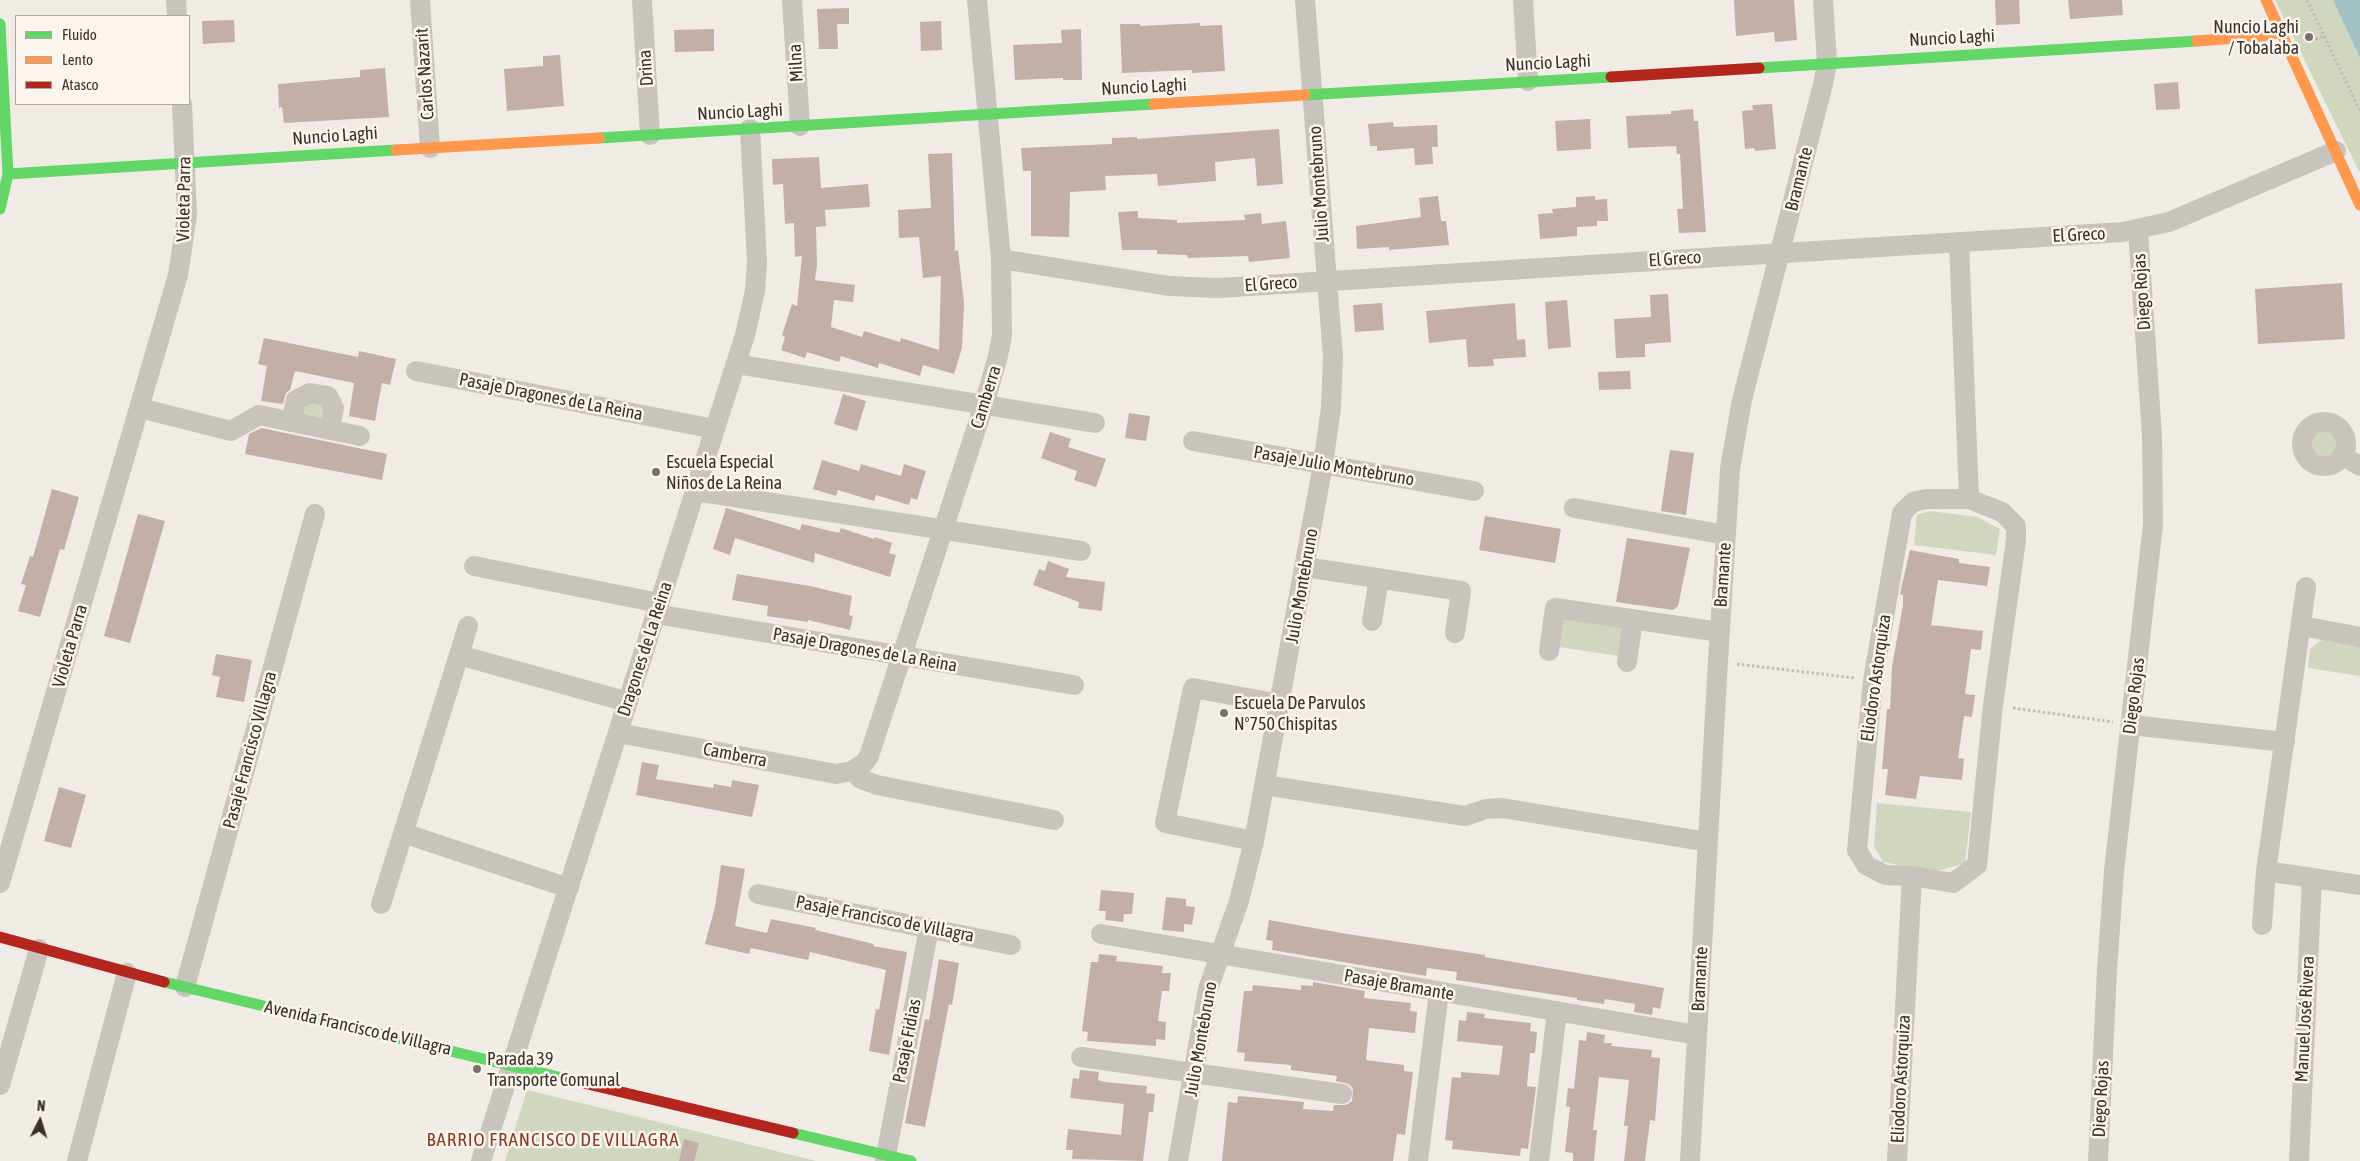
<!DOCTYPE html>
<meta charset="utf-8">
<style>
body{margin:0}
#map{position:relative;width:2360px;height:1161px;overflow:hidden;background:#f0ebe5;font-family:"Asap Condensed",sans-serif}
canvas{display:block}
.legend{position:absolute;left:15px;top:15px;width:175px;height:90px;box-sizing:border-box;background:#fbf5ee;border:1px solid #aea6a0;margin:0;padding:6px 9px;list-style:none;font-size:15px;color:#3b302b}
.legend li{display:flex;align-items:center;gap:10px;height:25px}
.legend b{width:25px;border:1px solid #aea6a0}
.north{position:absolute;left:15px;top:1096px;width:50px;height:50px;-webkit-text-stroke:4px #fbf5ee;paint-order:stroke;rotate:5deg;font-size:14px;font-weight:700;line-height:20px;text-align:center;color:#3b302b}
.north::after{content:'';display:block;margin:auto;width:18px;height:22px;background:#3b302b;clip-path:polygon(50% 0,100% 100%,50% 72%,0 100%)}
</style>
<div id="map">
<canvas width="2360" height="1161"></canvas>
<ul class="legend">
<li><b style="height:6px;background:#63d668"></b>Fluido</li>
<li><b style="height:6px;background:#ff974d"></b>Lento</li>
<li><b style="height:6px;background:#b3261e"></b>Atasco</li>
</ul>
<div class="north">N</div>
</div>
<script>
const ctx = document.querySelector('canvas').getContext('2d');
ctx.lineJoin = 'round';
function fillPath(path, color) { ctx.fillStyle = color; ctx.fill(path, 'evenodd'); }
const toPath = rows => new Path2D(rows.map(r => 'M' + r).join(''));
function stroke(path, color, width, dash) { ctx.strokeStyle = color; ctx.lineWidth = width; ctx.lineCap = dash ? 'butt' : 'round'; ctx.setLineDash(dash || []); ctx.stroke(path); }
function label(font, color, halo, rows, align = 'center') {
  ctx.font = font + ' "Asap Condensed",sans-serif'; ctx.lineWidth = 5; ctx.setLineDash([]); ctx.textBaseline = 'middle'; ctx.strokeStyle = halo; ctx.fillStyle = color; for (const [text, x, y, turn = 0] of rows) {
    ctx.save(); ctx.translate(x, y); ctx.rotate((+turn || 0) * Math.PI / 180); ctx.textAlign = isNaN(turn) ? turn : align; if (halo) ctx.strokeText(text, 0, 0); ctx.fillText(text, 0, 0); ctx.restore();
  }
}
const green = toPath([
 [2275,0,2333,0,2360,58,2360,173],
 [307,403,320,403,324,409,321,419,303,416,303,409],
 '2309 445a17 17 0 1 1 34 0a17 17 0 1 1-34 0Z',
 [1930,511,1977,517,2000,529,1996,555,1914,545,1917,515],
 [1564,614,1623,623,1619,656,1559,647],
 [2325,637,2360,643,2360,676,2308,668,2310,649],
 [1877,803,1971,812,1965,863,1934,872,1883,862,1874,846],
 [527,1090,626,1114,816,1161,505,1161]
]);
const water = toPath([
 [2333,0,2360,0,2360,58,2338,11]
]);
const building = toPath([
 [1734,0,1794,0,1797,40,1775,42,1774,32,1736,36],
 [1995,0,2019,0,2020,24,1996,25],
 [2068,0,2122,0,2123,15,2070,19],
 [849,8,849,24,837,24,838,49,819,49,817,9],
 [234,20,235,42,203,44,202,21],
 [941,21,942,50,921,51,920,22],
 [1200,23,1200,26,1222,25,1225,71,1192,73,1192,70,1122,73,1120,24,1140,24,1140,26],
 [714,29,714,51,675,52,674,30],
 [1081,29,1082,80,1063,80,1063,78,1015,80,1013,45,1062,43,1061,30],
 [560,55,564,106,507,111,504,69,543,66,543,56],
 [385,68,389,117,284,123,282,107,279,108,278,84,360,77,360,70],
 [2178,82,2180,109,2156,110,2154,84],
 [1772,104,1776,149,1755,151,1754,148,1745,149,1742,111,1753,110,1752,105],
 [1693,109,1694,121,1698,121,1706,232,1679,233,1677,209,1683,209,1680,154,1677,154,1676,146,1628,148,1626,116,1671,114,1671,111],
 [1590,119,1591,149,1557,151,1555,121],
 [1393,122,1394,127,1437,125,1438,147,1432,147,1433,164,1415,165,1414,148,1377,151,1377,146,1370,146,1368,124],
 [1279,129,1283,184,1257,186,1255,158,1215,162,1216,181,1158,186,1157,174,1105,176,1106,190,1070,192,1069,237,1031,236,1031,171,1023,171,1021,148,1112,144,1112,138,1137,137,1137,139],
 [952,153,955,251,958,250,964,303,962,348,954,374,923,365,920,376,879,363,878,368,841,356,839,362,807,352,805,358,781,350,785,337,782,335,792,304,797,306,802,256,795,257,794,223,785,224,783,184,773,185,772,159,819,157,821,188,868,184,870,207,825,210,826,226,816,227,817,266,815,280,855,285,853,302,834,300,831,327,862,337,864,331,900,342,901,338,939,350,941,276,923,278,919,237,899,238,898,210,931,208,928,154],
 [1438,196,1441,221,1446,221,1449,245,1389,250,1389,247,1357,249,1356,226,1421,217,1419,198],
 [1595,196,1595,200,1607,199,1608,221,1597,221,1597,226,1577,227,1577,236,1540,239,1538,214,1553,213,1552,209,1576,207,1576,197],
 [1138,211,1138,218,1177,220,1177,223,1245,220,1244,215,1261,213,1262,224,1286,221,1290,258,1249,262,1248,256,1188,258,1187,255,1157,254,1157,250,1122,250,1118,212],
 [2342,283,2345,339,2258,344,2255,289],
 [1668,294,1671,342,1645,344,1645,357,1616,358,1614,319,1651,317,1650,295],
 [1567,300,1571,347,1548,349,1545,302],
 [1382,303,1384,330,1355,332,1353,305],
 [1515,303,1517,340,1525,339,1526,357,1493,359,1494,366,1468,367,1466,339,1429,343,1426,311],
 [264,338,358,357,359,351,396,359,390,385,382,383,375,421,349,416,354,383,295,371,290,390,286,393,283,404,261,401,267,366,258,364],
 [1630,371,1631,389,1599,390,1598,372],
 [843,394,866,401,857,431,834,424],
 [1129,413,1150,416,1146,441,1125,438],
 [261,428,387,454,382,480,245,454,249,434],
 [1050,432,1071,439,1068,447,1106,459,1096,487,1074,480,1077,471,1041,458],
 [1670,450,1694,453,1686,515,1661,511],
 [822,460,859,471,861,464,901,476,904,464,926,471,917,500,911,498,909,505,876,495,874,501,838,490,836,496,813,489],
 [52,489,79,497,64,550,60,549,40,617,18,611,26,585,21,584,30,556,33,557],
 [726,508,800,530,802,524,839,533,841,528,874,539,875,537,892,543,889,553,896,555,890,577,815,553,814,563,735,538,730,555,713,549],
 [138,514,165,521,130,643,104,636],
 [1485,516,1561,529,1555,563,1479,550],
 [1627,538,1690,548,1678,606,1673,610,1616,602],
 [1910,550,1959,559,1959,563,1990,567,1987,586,1938,580,1931,625,1983,631,1981,650,1971,649,1965,694,1975,695,1972,717,1964,716,1958,758,1964,759,1962,780,1920,776,1916,799,1885,795,1888,769,1882,769,1887,709,1890,709,1892,667,1903,605,1903,595,1900,594],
 [1048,561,1069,569,1066,577,1105,582,1102,611,1078,608,1079,602,1033,585,1039,569,1045,571],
 [737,574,810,586,852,596,849,615,853,616,850,630,808,620,808,622,767,616,768,606,732,600],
 [216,654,252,660,244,702,216,697,220,677,212,675],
 [642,762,659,765,656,779,713,788,714,784,731,787,732,780,759,785,752,817,636,795],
 [59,787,86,795,71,848,44,841],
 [721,865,745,869,735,926,767,933,771,919,816,928,815,930,874,944,873,946,907,952,889,1055,869,1051,876,1009,879,1010,886,970,810,952,808,960,751,948,749,954,705,944,715,907],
 [1101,890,1134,893,1132,914,1124,914,1123,922,1105,920,1106,911,1099,911],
 [1166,897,1186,899,1186,906,1195,907,1192,925,1184,924,1184,932,1162,930],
 [1269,920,1347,934,1485,955,1485,957,1664,988,1660,1009,1653,1007,1652,1015,1634,1012,1635,1004,1605,999,1604,1004,1577,1000,1577,998,1456,980,1457,972,1427,968,1426,976,1272,950,1273,941,1266,940],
 [1099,954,1117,956,1116,961,1163,966,1162,973,1171,973,1169,991,1162,991,1158,1021,1166,1022,1165,1040,1156,1039,1156,1046,1087,1041,1088,1032,1082,1031,1091,962,1098,962],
 [939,959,959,963,952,1005,949,1004,925,1127,905,1123,925,1019,929,1020],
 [1313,982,1365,991,1364,998,1411,1003,1410,1011,1417,1012,1415,1033,1369,1028,1366,1060,1404,1065,1404,1071,1413,1072,1405,1135,1397,1134,1393,1161,1222,1161,1228,1102,1237,1103,1238,1096,1304,1102,1303,1109,1333,1111,1334,1105,1346,1105,1352,1101,1353,1089,1349,1084,1336,1081,1337,1076,1291,1070,1291,1065,1244,1061,1245,1053,1237,1052,1244,991,1252,991,1253,985,1301,990,1301,985,1313,986],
 [1467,1012,1485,1014,1484,1018,1531,1023,1530,1031,1537,1032,1535,1053,1530,1053,1527,1086,1536,1087,1528,1149,1521,1148,1520,1156,1452,1149,1453,1141,1445,1140,1452,1077,1461,1078,1461,1072,1499,1075,1503,1046,1457,1041,1459,1020,1466,1021],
 [1587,1032,1605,1035,1604,1043,1612,1043,1611,1046,1652,1050,1651,1057,1660,1058,1655,1121,1650,1120,1645,1161,1624,1161,1628,1126,1624,1126,1629,1080,1599,1077,1593,1130,1597,1130,1594,1161,1573,1161,1573,1153,1565,1152,1570,1107,1566,1106,1568,1088,1574,1089,1579,1040,1586,1041],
 [1080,1070,1099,1072,1098,1080,1105,1082,1147,1086,1146,1093,1155,1094,1153,1112,1149,1112,1143,1161,1072,1159,1073,1150,1066,1150,1068,1129,1121,1135,1124,1104,1070,1098,1073,1078,1079,1079],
 [684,1139,699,1143,694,1161,679,1161]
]);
const path = toPath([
 [2307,0,2360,111],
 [2311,41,2324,36],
 [1737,664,1855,678],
 [2013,708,2113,722]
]);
const street = toPath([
 [176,0,177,16],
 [420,0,430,148],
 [642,0,650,135],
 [792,0,800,126],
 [1523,0,1528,81],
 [1959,242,1969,499],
 [1001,259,1169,286,1217,288,2123,232,2169,222,2336,151],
 [736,364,1095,423],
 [416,371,715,429],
 [140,408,231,431,259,415,360,436],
 '2302 444a22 22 0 1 1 44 0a22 22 0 1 1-44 0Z',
 [291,422,296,400,310,393,328,396,334,408,329,430],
 [1193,441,1474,491],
 [2343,456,2360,466],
 [695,491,1081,551],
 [1926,499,1969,499,2002,512,2016,526,2016,540,1993,705,1977,865,1953,883,1912,876,1885,875,1866,865,1857,850,1873,680,1902,513,1913,502,1926,499],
 [1574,508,1726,535],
 [474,566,659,603],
 [1305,567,1461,591,1455,633],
 [656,614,1074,685],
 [1372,621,1379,578],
 [2302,626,2360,637],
 [1549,651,1555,608,1720,632],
 [459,655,628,702],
 [1627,662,1633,619],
 [2131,725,2285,742],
 [618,733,836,774,852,771,864,763,869,756,984,405,998,356,1002,336,1001,259,977,0],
 [852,771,861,779,877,785,1054,820],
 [1264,785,1465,816,1486,809,1502,808,1708,842],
 [403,833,569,888],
 [1254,841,1165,823,1193,688,1280,704],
 [2266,871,2360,885],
 [0,883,178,275,187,215,182,104],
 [758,894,1011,945],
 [381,904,468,626],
 [2262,925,2266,871,2306,587],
 [1101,934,1697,1035],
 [185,987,315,514],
 [1081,1057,1342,1094],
 [0,1085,39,949],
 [77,1161,127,973],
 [481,1161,745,335,755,291,757,262,750,129],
 [885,1161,929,928],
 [1178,1161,1208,989,1239,901,1254,841,1323,464,1331,408,1333,357,1305,0],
 [1418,1161,1439,992],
 [1539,1161,1557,1011],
 [1690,1161,1718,661,1730,469,1742,400,1823,84,1827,63,1823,0],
 [1897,1161,1912,876],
 [2098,1161,2107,970,2114,871,2153,524,2152,436,2138,230],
 [2299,1161,2312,878]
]);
const fast = toPath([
 [0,24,8,174,0,209],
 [1759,68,2197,41],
 [1305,95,1611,77],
 [599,138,1154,104],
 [8,174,396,150],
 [164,982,571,1080],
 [793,1133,911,1161]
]);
const slow = toPath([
 [2266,0,2360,205],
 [2197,41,2263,36,2281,32],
 [1154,104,1305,95],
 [396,150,599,138]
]);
const jam = toPath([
 [1611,77,1759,68],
 [0,937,164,982],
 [571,1080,793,1133]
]);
const markers = [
 [2309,37,5,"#7a716c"],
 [656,472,5,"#7a716c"],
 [1224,713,5,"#7a716c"],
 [477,1069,5,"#7a716c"]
];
const poiNames = [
 ["Nuncio Laghi",2299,27,"right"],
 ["/ Tobalaba",2299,48,"right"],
 ["Escuela Especial",666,462],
 ["Niños de La Reina",666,483],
 ["Escuela De Parvulos",1234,703],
 ["N°750 Chispitas",1234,724],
 ["Parada 39",487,1059],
 ["Transporte Comunal",487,1080]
];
const streetNames = [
 ["Nuncio Laghi",1952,38,-3],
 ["Milna",796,63,-93],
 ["Nuncio Laghi",1548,63,-3],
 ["Drina",646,68,-94],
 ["Carlos Nazarit",425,74,-94],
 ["Nuncio Laghi",1144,87,-3],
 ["Nuncio Laghi",740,112,-3],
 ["Nuncio Laghi",335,136,-4],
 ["Bramante",1799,179,-76],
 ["Julio Montebruno",1319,184,-94],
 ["Violeta Parra",184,199,-89],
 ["El Greco",2079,235,-3],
 ["El Greco",1675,259,-4],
 ["El Greco",1271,284,-4],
 ["Diego Rojas",2142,292,-94],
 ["Pasaje Dragones de La Reina",551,397,11],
 ["Camberra",986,397,-73],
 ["Pasaje Julio Montebruno",1334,466,10],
 ["Bramante",1723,575,-86],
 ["Julio Montebruno",1302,586,-80],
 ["Violeta Parra",70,646,-74],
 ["Dragones de La Reina",645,649,-72],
 ["Pasaje Dragones de La Reina",865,650,10],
 ["Eliodoro Astorquiza",1876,678,-82],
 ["Diego Rojas",2134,696,-83],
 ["Pasaje Francisco Villagra",250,750,-75],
 ["Camberra",735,755,11],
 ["Pasaje Francisco de Villagra",885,919,11],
 ["Bramante",1700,979,-87],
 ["Pasaje Bramante",1399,985,10],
 ["Manuel José Rivera",2305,1019,-87],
 ["Avenida Francisco de Villagra",358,1028,13],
 ["Julio Montebruno",1201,1039,-80],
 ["Pasaje Fidias",907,1041,-79],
 ["Eliodoro Astorquiza",1901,1079,-87],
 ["Diego Rojas",2101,1099,-87]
];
const neighbourhoodNames = [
 ["BARRIO FRANCISCO DE VILLAGRA",553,1140]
];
fillPath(green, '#d1d6bf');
fillPath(water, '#a1c2c1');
fillPath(building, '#c3afa7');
stroke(path, '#c2bbb6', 3, [2.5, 2.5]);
stroke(street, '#c9c3be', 20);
stroke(fast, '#63d668', 11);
stroke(slow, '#ff974d', 11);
stroke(jam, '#b3261e', 11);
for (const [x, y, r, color] of markers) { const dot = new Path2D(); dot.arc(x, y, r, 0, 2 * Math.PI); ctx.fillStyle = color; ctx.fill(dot); stroke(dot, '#fbf5ee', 2); }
label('18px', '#3b302b', '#fbf5ee', poiNames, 'left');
label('18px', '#3b302b', '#fbf5ee', streetNames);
ctx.letterSpacing = '1px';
label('19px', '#8c3b22', '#fbf5ee', neighbourhoodNames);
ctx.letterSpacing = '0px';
</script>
